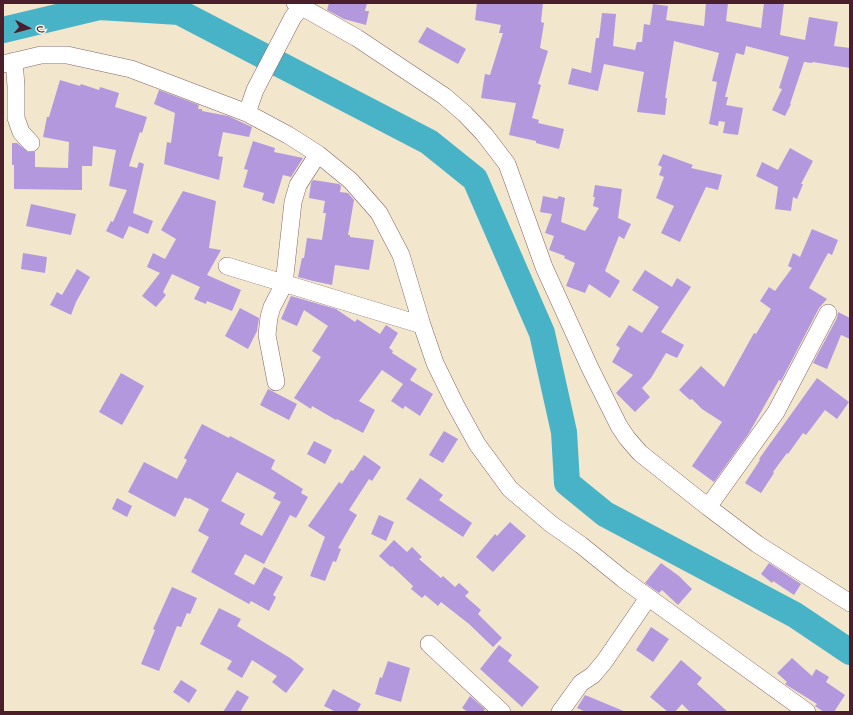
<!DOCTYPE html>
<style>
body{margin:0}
#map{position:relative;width:853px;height:715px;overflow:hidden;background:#f2e6cd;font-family:Mynerve,sans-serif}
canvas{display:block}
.frame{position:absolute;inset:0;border:4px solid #4a1f2b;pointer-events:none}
.north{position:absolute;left:8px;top:8px;width:40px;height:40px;-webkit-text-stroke:3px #f7f3e8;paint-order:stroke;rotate:96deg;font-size:11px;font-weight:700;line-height:16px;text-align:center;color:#4a1f2b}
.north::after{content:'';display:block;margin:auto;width:14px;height:18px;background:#4a1f2b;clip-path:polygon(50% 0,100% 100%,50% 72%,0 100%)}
</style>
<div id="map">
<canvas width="853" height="715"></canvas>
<div class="frame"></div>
<div class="north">U</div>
</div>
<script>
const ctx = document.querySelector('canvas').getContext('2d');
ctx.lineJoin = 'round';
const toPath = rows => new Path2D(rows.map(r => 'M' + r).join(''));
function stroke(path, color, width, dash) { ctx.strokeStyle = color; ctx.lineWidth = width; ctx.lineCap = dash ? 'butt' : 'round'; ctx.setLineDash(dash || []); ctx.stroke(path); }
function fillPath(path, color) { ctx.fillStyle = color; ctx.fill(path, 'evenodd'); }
const river = toPath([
 [3,30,99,7,179,12,429,142,475,179,542,333,564,432,567,483,605,514,795,615,850,652]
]);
const building = toPath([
 [329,3,367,3,365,11,369,11,366,25,344,19,327,10],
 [477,3,543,3,541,22,544,23,540,48,548,51,538,84,541,85,532,118,539,120,538,123,564,129,559,149,536,143,536,141,509,135,516,103,481,98,485,74,490,75,503,33,499,33,501,25,475,20],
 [706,3,728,3,726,21,761,28,764,3,784,3,780,35,805,40,809,17,838,22,834,46,850,48,850,68,813,62,812,63,804,62,790,104,791,104,785,116,772,110,782,89,779,88,789,57,746,46,744,55,736,53,725,97,728,97,726,105,743,108,738,135,723,133,725,122,719,121,718,126,709,124,717,82,712,81,719,53,674,41,665,98,667,98,665,115,637,112,644,72,604,64,598,91,568,84,572,68,591,73,596,38,599,38,602,13,616,14,613,46,635,50,637,42,642,42,644,24,650,25,653,4,668,6,666,20,704,26],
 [427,27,466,49,458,64,418,42],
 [60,80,80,86,81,84,99,90,100,87,119,93,115,107,147,117,142,133,140,132,129,166,137,168,139,162,144,164,133,213,153,221,148,234,129,226,123,239,106,231,111,221,113,222,127,190,109,186,116,150,93,146,92,166,82,166,82,190,14,189,14,165,12,165,12,143,17,143,28,152,35,152,35,167,68,168,69,142,43,137,47,117,49,117],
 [159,90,199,105,198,109,202,109,202,111,228,116,252,127,249,137,223,132,218,156,223,157,219,180,164,164,167,142,171,143,175,113,154,104],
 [253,141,275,148,274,152,303,158,291,177,283,175,274,204,262,200,264,193,243,187,248,170,244,169],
 [790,148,813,161,801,184,803,184,797,199,793,197,791,211,775,209,778,187,756,176,762,162,778,170],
 [663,154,693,165,691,168,722,175,718,190,706,187,680,242,661,233,674,206,656,198,664,177,659,175,662,167,658,165],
 [313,180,339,184,341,186,340,192,348,193,354,200,348,235,350,235,350,237,374,240,369,270,335,265,332,285,313,281,298,277,302,258,304,258,307,238,322,240,326,213,323,213,325,201,309,198,311,183],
 [595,185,622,189,618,218,631,224,624,239,619,236,605,271,620,281,610,298,589,284,585,293,566,286,575,263,564,258,565,256,549,250,554,236,545,233,552,214,540,212,543,196,557,199,559,196,565,198,561,222,585,231,599,208,593,206,595,197,593,197],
 [183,191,216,201,209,248,221,250,207,275,241,290,232,311,207,301,206,304,194,299,200,287,172,274,163,292,166,295,156,307,142,296,160,273,147,267,153,253,165,259,176,239,161,230],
 [31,204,76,214,71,235,26,226],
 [812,229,838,240,832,255,828,253,809,288,827,299,819,308,781,381,779,380,749,433,714,482,692,466,722,422,702,409,692,399,690,400,679,390,701,366,724,387,754,333,756,334,771,309,760,301,769,287,775,291,792,268,788,266,793,253,800,257],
 [23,253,47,257,45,273,21,269],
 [77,269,90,277,76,302,71,315,50,305,57,292,62,295],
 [645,270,672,287,677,278,691,287,661,332,684,345,677,358,666,353,651,378,642,388,650,397,635,412,616,393,633,375,612,362,620,348,616,345,629,325,642,333,659,307,632,290],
 [291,296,336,309,355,322,357,319,380,334,386,325,398,333,389,348,393,351,392,353,417,369,410,380,433,394,420,416,405,406,403,409,391,401,403,384,382,370,359,401,375,410,363,433,337,419,336,420,312,406,311,409,294,398,321,357,312,351,328,326,304,310,297,326,281,319],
 [240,308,259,318,257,331,248,349,225,336],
 [838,312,850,318,850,339,841,335,827,369,813,363,837,318],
 [121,373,144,386,122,425,99,412],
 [817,378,849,402,837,419,825,410,806,435,803,433,788,454,787,453,773,472,774,473,761,493,745,483,760,460,759,459],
 [268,389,297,404,289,420,260,405],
 [202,424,229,438,230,436,275,460,271,469,303,489,301,493,308,497,296,518,290,515,264,564,245,554,234,574,254,585,264,567,283,577,273,595,276,597,269,611,251,601,249,604,191,572,209,537,198,531,209,509,189,498,188,499,185,497,175,517,128,492,144,462,177,479,187,460,184,458],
 [237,472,276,493,273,498,281,502,262,536,240,524,245,514,221,501],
 [444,431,458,439,443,463,429,455],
 [314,441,332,450,325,464,307,454],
 [364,455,381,467,372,481,369,479,349,510,357,515,338,548,341,549,336,562,333,561,325,581,310,576,325,537,308,526,339,482,342,484,351,470,353,471],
 [420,478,443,495,439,500,472,523,463,537,406,499],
 [117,498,132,506,127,517,112,509],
 [379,515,394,522,386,541,371,534],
 [510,522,526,536,493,572,476,557,495,534,497,536],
 [394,540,407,552,412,547,422,557,419,559,441,578,443,576,455,587,459,583,469,592,465,596,481,610,478,614,502,638,493,647,469,624,441,602,438,606,425,595,422,598,411,589,413,586,392,566,391,567,379,556],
 [661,563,679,576,692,589,678,605,662,590,659,593,645,583],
 [769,563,801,584,794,595,773,581,772,583,761,574],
 [172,587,197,598,190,614,187,613,181,627,177,626,159,671,141,664,155,630,153,629],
 [219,608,241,619,237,626,290,658,304,669,286,693,272,682,277,676,252,660,242,678,227,669,232,661,200,644],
 [651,627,669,639,653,662,636,650],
 [499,645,512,655,508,661,539,687,522,707,480,669],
 [792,658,812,676,816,669,829,677,826,682,845,695,834,712,824,712,815,706,817,704,785,684,787,682,777,673],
 [681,660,702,678,697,684,728,712,690,712,682,704,675,712,668,712,650,697],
 [388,661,410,668,401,702,375,694,380,677,382,678],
 [181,680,197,690,189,703,173,692],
 [333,689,361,704,357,712,336,712,324,706],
 [237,690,249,697,240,712,223,712],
 [585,695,626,712,586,712,577,708],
 [470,696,485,709,483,712,468,712,462,708]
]);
const minor = toPath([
 [295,3,357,38,444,96,465,114,484,134,507,164,544,267,590,368,619,426,627,438,640,453,708,507,757,544,850,603],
 [14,61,16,86,16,118,21,132,31,143],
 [3,64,41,55,67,55,131,69,247,113,288,135,318,154,351,181,379,213,401,255,422,325,435,363,455,404,477,444,510,489,551,524,581,545,623,579,807,712],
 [247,113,255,90,293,17,302,6],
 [227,266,422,325],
 [276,382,267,335,269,317,272,307,284,284,293,202,298,185,318,154],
 [708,507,776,412,828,313],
 [429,644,502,712],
 [560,712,581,683,593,675,604,662,648,598]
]);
stroke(river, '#48b3c6', 26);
fillPath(building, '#b498de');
stroke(minor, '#856564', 18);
stroke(minor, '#fff', 17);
</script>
